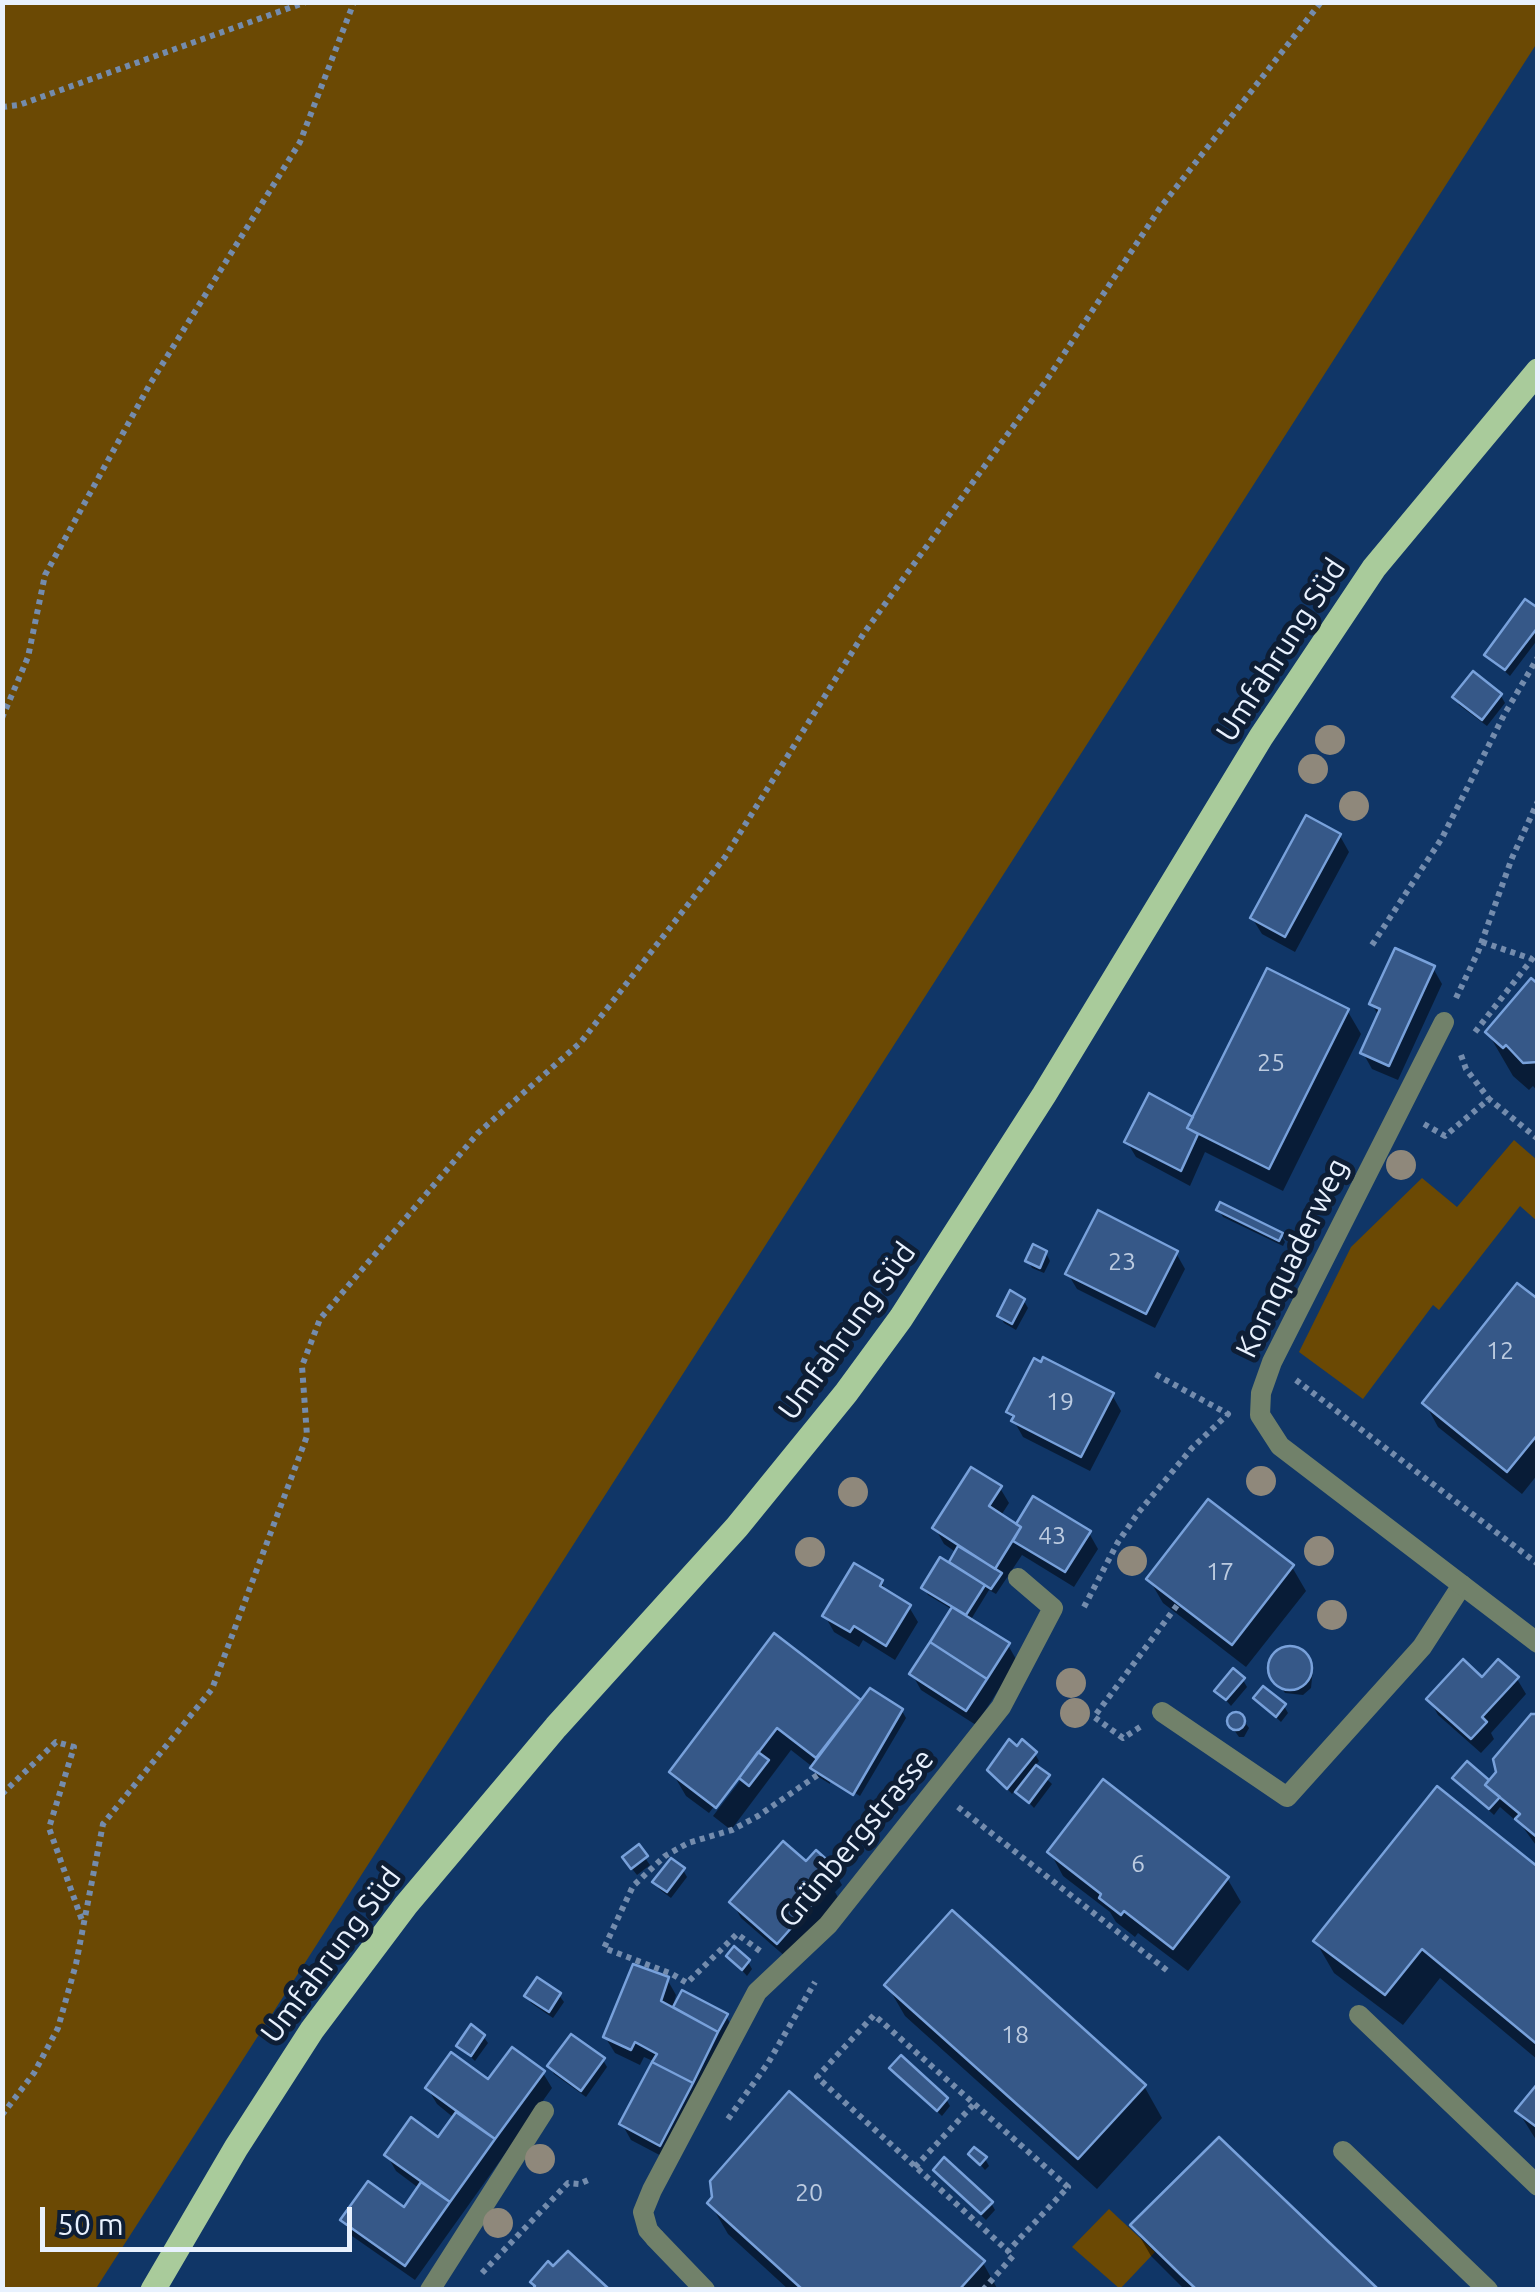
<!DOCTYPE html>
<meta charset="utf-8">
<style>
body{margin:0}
#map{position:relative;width:1540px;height:2292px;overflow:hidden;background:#103667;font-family:Ubuntu,sans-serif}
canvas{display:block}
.frame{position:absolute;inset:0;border:5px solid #e8f1fe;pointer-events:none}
.scale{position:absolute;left:40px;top:2207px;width:312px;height:45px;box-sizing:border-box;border:5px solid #e8f1fe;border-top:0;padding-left:12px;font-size:30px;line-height:35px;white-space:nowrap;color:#e8f1fe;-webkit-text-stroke:8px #0e1e35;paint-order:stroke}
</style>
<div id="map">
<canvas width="1540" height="2292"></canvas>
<div class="frame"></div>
<div class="scale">50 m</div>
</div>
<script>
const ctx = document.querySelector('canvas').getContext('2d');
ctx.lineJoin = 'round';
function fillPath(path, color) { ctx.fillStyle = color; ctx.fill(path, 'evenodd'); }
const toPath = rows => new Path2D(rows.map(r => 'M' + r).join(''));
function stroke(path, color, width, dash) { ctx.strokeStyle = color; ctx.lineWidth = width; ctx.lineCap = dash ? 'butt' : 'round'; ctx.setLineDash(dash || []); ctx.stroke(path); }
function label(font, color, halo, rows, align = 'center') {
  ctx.font = font + ' Ubuntu,sans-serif'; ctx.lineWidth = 10; ctx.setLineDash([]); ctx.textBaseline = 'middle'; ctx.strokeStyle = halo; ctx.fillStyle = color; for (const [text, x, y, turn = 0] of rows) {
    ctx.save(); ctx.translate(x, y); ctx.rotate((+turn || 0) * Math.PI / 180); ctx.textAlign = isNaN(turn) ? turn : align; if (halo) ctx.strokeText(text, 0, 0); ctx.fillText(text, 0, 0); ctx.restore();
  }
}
const green = toPath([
 [3,2,1538,3,1537,43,95,2290,2,2289],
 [1514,1140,1537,1160,1537,1221,1520,1206,1439,1310,1433,1305,1363,1399,1299,1352,1351,1247,1422,1178,1457,1207],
 [1109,2209,1155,2252,1120,2289,1072,2247]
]);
const shadow = toPath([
 [1538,611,1538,639,1510,676,1487,655],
 [1501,696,1505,703,1487,726,1459,705,1455,698],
 [1340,836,1349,852,1295,952,1262,934,1252,918],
 [1433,968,1442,984,1398,1080,1372,1069,1363,1053,1379,1017,1372,1004],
 [1538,987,1538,1092,1533,1086,1529,1090,1513,1076,1488,1033],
 [1347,1010,1361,1034,1283,1191,1205,1152,1190,1186,1136,1157,1127,1142,1191,1119],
 [1219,1210,1281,1235,1285,1242,1283,1246,1223,1217],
 [1046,1253,1050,1261,1044,1273,1032,1268,1028,1261],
 [1176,1253,1185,1269,1155,1328,1077,1289,1068,1274],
 [1024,1301,1028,1308,1016,1330,1004,1323,1000,1316],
 [1538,1303,1538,1474,1522,1494,1438,1427,1425,1403],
 [1112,1395,1121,1411,1090,1471,1023,1437,1009,1412],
 [1000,1488,1009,1503,1000,1517,1017,1528,1034,1500,1089,1533,1098,1549,1074,1587,1022,1555,996,1594,989,1590,970,1621,1008,1645,1017,1661,976,1725,921,1690,912,1674,953,1610,928,1595,924,1588,950,1566,957,1553,944,1544,935,1528],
 [1292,1567,1306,1591,1246,1667,1163,1603,1149,1579],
 [881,1582,889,1595,909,1607,918,1622,895,1660,863,1640,859,1647,834,1632,825,1616],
 [774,1637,861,1703,902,1711,906,1718,860,1796,830,1778,830,1784,817,1776,814,1768,791,1750,731,1830,713,1816,746,1773,750,1759,709,1813,686,1796,672,1772],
 [854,1705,858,1708,841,1730,837,1727],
 [1293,1649,1299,1651,1313,1669,1311,1688,1303,1695,1285,1693,1273,1676,1272,1662,1280,1652],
 [1517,1679,1526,1694,1491,1733,1494,1739,1481,1753,1438,1715,1429,1699,1483,1680],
 [1243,1680,1247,1687,1231,1706,1218,1691],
 [1256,1698,1284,1706,1288,1713,1281,1722],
 [1233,1715,1240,1715,1249,1728,1244,1737,1239,1737,1230,1724],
 [1538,1716,1538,1848,1522,1826,1500,1807,1494,1815,1455,1779,1489,1785],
 [1017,1749,1035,1754,1039,1761,1034,1767,1052,1784,1034,1808,1016,1789,1012,1794,990,1770],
 [638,1848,650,1865,637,1875,629,1865],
 [1050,1852,1227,1878,1241,1902,1188,1971,1138,1933,1135,1937,1116,1922,1110,1912,1063,1876],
 [806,1864,833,1869,842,1885,835,1892,839,1899,787,1958,741,1918,732,1902],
 [683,1870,687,1877,671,1898,659,1889,655,1882],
 [1538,1870,1538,2060,1440,1978,1403,2025,1334,1973,1316,1942],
 [729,1956,748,1962,752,1969,747,1976],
 [667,1979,676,1995,673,2006,726,2016,730,2023,669,2160,631,2140,622,2124,655,2062,644,2057,640,2065,615,2053,605,2037],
 [887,1985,1144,2086,1162,2118,1097,2189,905,2016],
 [559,1995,564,2002,553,2018,531,2003,527,1996],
 [483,2036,488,2043,475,2061,459,2046],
 [603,2060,607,2067,586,2097,554,2074,550,2067],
 [892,2068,946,2099,950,2106,942,2116],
 [543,2073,552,2088,415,2280,352,2236,343,2220,404,2210,420,2189,396,2171,387,2155,438,2140,454,2118,437,2104,428,2089,489,2083],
 [1538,2089,1538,2143,1518,2111],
 [971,2154,985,2159,989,2166,985,2170],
 [936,2171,991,2203,995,2210,986,2220],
 [710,2203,983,2263,998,2290,789,2290,728,2234],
 [1133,2225,1375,2290,1185,2290,1151,2256]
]);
const building = toPath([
 [1525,599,1538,608,1538,627,1505,670,1484,655,1525,599],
 [1473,671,1502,694,1482,720,1452,697,1473,671],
 [1306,815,1341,834,1285,937,1250,918,1306,815],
 [1395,948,1435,966,1389,1066,1360,1053,1380,1009,1369,1004,1395,948],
 [1267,968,1349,1009,1269,1169,1187,1128,1267,968],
 [1531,978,1538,984,1538,1062,1523,1063,1506,1045,1503,1048,1485,1032,1531,978],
 [1149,1093,1193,1117,1187,1128,1198,1134,1181,1171,1124,1142,1149,1093],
 [1220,1202,1283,1233,1279,1241,1216,1210,1220,1202],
 [1098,1210,1178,1251,1146,1314,1065,1274,1098,1210],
 [1033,1244,1047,1251,1040,1268,1025,1261,1033,1244],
 [1517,1283,1538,1299,1538,1434,1507,1472,1422,1403,1517,1283],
 [1010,1290,1025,1299,1012,1324,997,1316,1010,1290],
 [1043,1357,1114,1393,1081,1457,1011,1421,1014,1416,1006,1412,1034,1358,1041,1362,1043,1357],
 [971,1467,1002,1486,989,1506,1021,1527,995,1569,932,1528,971,1467],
 [1033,1496,1091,1531,1065,1572,1013,1541,1021,1527,1016,1524,1033,1496],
 [1208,1499,1294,1565,1232,1645,1146,1579,1208,1499],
 [958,1546,1002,1573,991,1589,949,1562,958,1546],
 [940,1557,985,1585,966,1615,921,1588,940,1557],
 [854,1563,883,1580,880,1586,911,1605,886,1646,854,1626,850,1632,822,1616,854,1563],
 [952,1607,1010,1643,987,1679,930,1642,952,1607],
 [774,1633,861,1700,816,1758,777,1728,716,1808,669,1772,774,1633],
 [930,1642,987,1679,966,1711,909,1674,930,1642],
 '1268 1668a22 22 0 1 1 44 0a22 22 0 1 1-44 0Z',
 [1463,1659,1482,1677,1498,1659,1519,1677,1482,1717,1487,1722,1471,1739,1426,1699,1463,1659],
 [1233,1668,1245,1678,1226,1700,1214,1691,1233,1668],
 [1263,1686,1286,1704,1276,1717,1253,1698,1263,1686],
 [870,1688,903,1709,853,1795,810,1768,870,1688],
 '1227 1721a9 9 0 1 1 18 0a9 9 0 1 1-18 0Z',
 [1531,1714,1538,1714,1538,1838,1515,1819,1520,1814,1485,1785,1496,1772,1493,1759,1531,1714],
 [1009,1739,1017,1746,1022,1739,1037,1752,1007,1789,987,1770,1009,1739],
 [758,1752,769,1760,749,1786,739,1778,758,1752],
 [1467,1761,1489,1780,1485,1785,1500,1797,1489,1809,1452,1778,1467,1761],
 [1036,1765,1050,1775,1029,1803,1015,1792,1036,1765],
 [1103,1779,1229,1877,1173,1949,1124,1911,1121,1915,1099,1898,1101,1894,1047,1852,1103,1779],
 [1437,1786,1538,1867,1538,2045,1422,1949,1385,1995,1313,1941,1437,1786],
 [783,1841,806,1861,816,1850,835,1867,826,1877,832,1882,777,1944,729,1902,783,1841],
 [639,1844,648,1856,631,1869,622,1857,639,1844],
 [671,1858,685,1868,667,1892,652,1882,671,1858],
 [952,1910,1146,2085,1078,2159,884,1985,952,1910],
 [734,1946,750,1960,742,1970,726,1956,734,1946],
 [633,1964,669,1977,661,2001,718,2032,693,2083,652,2062,657,2054,635,2042,631,2050,603,2037,633,1964],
 [537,1977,561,1993,549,2012,524,1996,537,1977],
 [682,1990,728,2014,718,2032,673,2007,682,1990],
 [471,2024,485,2035,471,2056,456,2046,471,2024],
 [571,2034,605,2058,581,2091,547,2066,571,2034],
 [512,2047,545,2071,495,2139,425,2088,451,2052,488,2079,512,2047],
 [901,2055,948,2098,937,2111,889,2068,901,2055],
 [652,2062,693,2083,660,2146,619,2124,652,2062],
 [1538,2083,1538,2128,1515,2111,1538,2083],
 [789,2091,985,2261,959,2290,803,2290,707,2203,712,2197,710,2181,789,2091],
 [456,2112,495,2139,450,2202,384,2155,411,2117,438,2137,456,2112],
 [1219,2137,1379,2290,1197,2290,1180,2274,1130,2225,1219,2137],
 [974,2147,987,2157,980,2165,968,2154,974,2147],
 [944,2157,993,2202,981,2214,933,2170,944,2157],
 [368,2181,404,2207,421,2182,450,2202,405,2266,340,2220,368,2181],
 [568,2251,610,2290,532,2290,535,2286,530,2282,548,2261,553,2266,568,2251]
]);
const path = toPath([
 [2,107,19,105,306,2],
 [2,718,28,657,45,575,150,384,300,142,354,2],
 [1482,942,1532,959],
 [1372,945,1442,838,1504,715,1538,657],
 [1456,998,1478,952,1512,858,1538,801],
 [1475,1032,1536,954],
 [1461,1055,1466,1069,1489,1099],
 [1424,1124,1445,1136,1489,1099,1538,1139],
 [1296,1380,1538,1564],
 [1084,1607,1118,1542,1138,1513,1192,1448,1228,1414,1153,1373],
 [1140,1727,1123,1738,1094,1717,1178,1604],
 [2,1794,56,1742,74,1747,49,1828,83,1923],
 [958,1807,1169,1972],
 [760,1951,737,1934,687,1983,672,1974,604,1948,633,1886,665,1856,688,1843,732,1830,758,1816,819,1774],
 [2,2115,34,2073,58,2028,76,1964,103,1824,212,1689,307,1436,302,1366,320,1319,478,1133,581,1042,725,857,864,633,1046,381,1160,208,1321,2],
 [728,2119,768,2063,815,1982],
 [915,2167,974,2104],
 [482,2273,568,2183,579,2184,588,2180],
 [983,2290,1013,2256,1008,2251,1068,2187,874,2015,817,2077,1008,2251]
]);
const service = toPath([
 [1162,1712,1287,1797,1422,1647,1462,1585],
 [1359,2015,1538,2186],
 [1343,2151,1488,2290],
 [655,2238,648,2230,643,2212,652,2190,757,1992,828,1925,1001,1707,1053,1608,1018,1578]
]);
const minor = toPath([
 [1444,1022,1272,1362,1261,1393,1260,1415,1280,1446,1538,1643],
 [655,2238,705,2290],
 [430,2290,544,2111]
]);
const primary = toPath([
 [153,2290,236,2148,312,2030,406,1905,556,1727,737,1527,846,1393,901,1318,1044,1095,1261,737,1374,568,1538,371]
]);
const trees = [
 [1330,740],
 [1313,769],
 [1354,806],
 [1401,1165],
 [1261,1481],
 [853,1492],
 [1319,1551],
 [810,1552],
 [1132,1561],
 [1332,1615],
 [1071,1683],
 [1075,1713],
 [540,2159],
 [498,2223]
];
const numberNames = [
 ["25",1271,1063],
 ["23",1122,1262],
 ["12",1500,1351],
 ["19",1060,1402],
 ["43",1052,1536],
 ["17",1220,1572],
 ["6",1138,1864],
 ["18",1015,2035],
 ["20",809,2193]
];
const streetNames = [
 ["Umfahrung Süd",1281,650,-57],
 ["Kornquaderweg",1292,1258,-64],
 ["Umfahrung Süd",847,1331,-54],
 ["Grünbergstrasse",856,1838,-50],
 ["Umfahrung Süd",331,1955,-53]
];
fillPath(green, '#6b4904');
fillPath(shadow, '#0007');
fillPath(building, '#365888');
stroke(building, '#78a1db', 2.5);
stroke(path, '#748cad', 6, [5, 5]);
stroke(service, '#71816a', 20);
stroke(minor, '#71816a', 20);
stroke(primary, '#a9cb9b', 25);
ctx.fillStyle = '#8f887b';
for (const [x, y] of trees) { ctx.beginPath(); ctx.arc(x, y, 15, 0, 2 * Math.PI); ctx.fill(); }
label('25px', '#bccbe0', null, numberNames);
label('30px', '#e8f1fe', '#0e1e35', streetNames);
</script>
